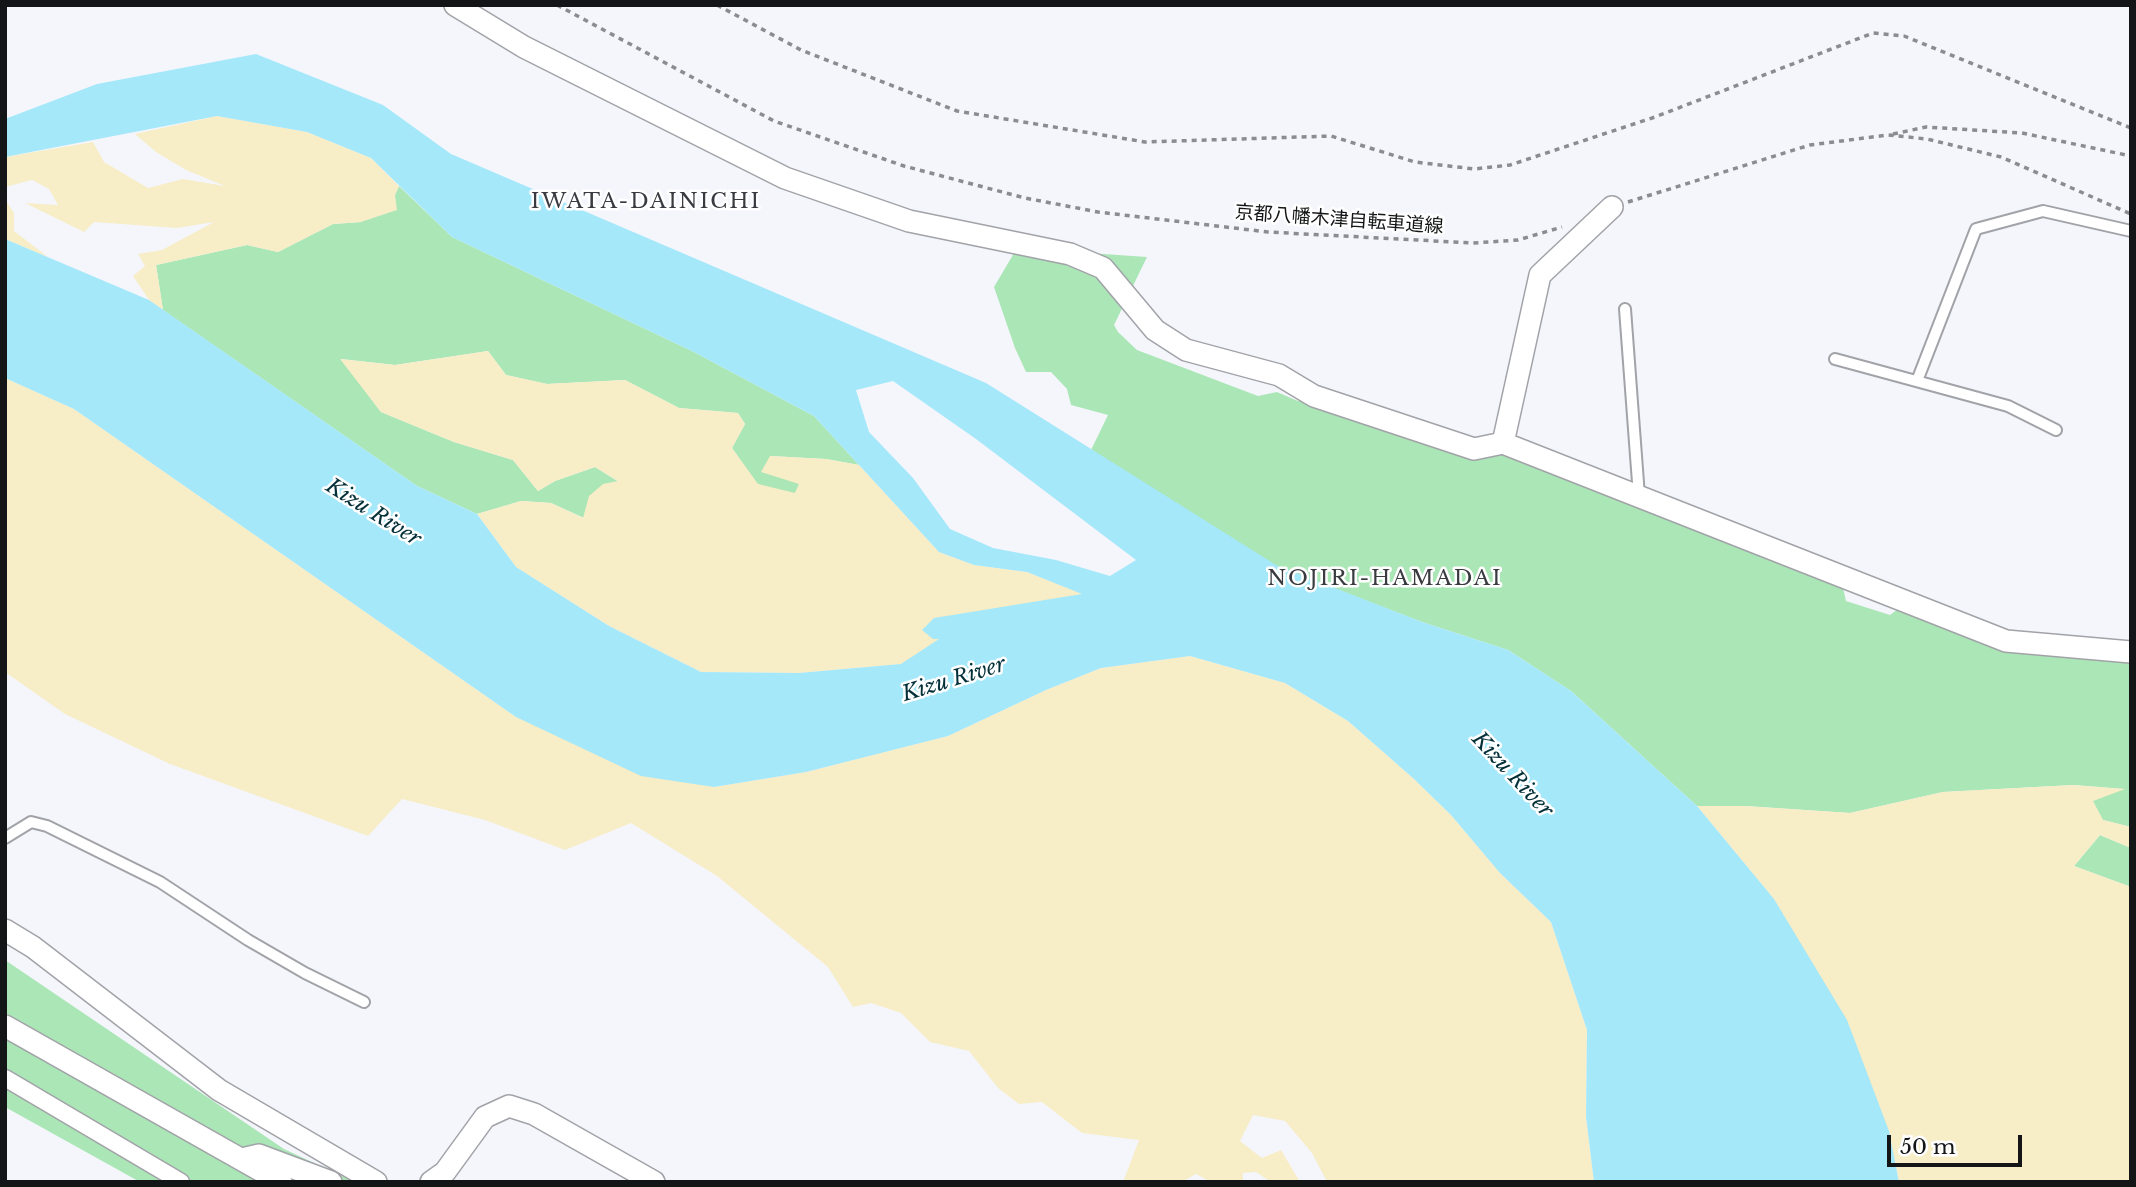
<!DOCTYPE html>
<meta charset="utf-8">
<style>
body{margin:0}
#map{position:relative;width:2136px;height:1187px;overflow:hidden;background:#f5f6fc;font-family:"Libre Baskerville",serif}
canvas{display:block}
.frame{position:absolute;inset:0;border:7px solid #141516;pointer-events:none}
.scale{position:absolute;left:1887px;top:1135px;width:135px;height:32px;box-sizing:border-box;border:4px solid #141516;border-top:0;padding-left:9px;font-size:21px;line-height:24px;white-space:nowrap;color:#141516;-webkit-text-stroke:5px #fff;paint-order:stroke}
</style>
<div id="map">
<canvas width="2136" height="1187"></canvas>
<div class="frame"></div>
<div class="scale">50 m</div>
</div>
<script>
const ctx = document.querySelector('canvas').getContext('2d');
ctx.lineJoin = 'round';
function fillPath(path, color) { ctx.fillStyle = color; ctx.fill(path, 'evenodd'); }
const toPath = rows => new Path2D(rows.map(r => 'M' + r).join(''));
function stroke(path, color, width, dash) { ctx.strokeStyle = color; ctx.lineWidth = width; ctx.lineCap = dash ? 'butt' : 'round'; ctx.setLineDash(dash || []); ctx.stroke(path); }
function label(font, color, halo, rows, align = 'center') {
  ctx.font = font + ' "Libre Baskerville","Noto Sans JP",serif'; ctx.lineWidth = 5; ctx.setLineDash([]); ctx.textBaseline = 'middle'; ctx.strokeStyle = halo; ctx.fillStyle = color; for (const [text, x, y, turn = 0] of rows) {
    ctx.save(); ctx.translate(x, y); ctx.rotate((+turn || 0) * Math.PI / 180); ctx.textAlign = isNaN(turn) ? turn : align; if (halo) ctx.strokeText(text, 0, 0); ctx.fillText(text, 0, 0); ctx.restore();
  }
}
const green = toPath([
 [399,186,452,237,694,352,814,416,859,465,826,459,770,456,799,484,795,494,757,484,732,448,745,424,738,413,679,408,625,380,547,384,506,375,488,351,395,365,341,359,381,412,454,442,513,460,538,491,555,481,595,467,619,482,584,518,551,503,521,501,477,514,417,486,163,310,156,265,247,245,278,252,333,224,361,222,395,195],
 [1017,248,1147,257,1114,325,1118,332,1137,350,1258,396,1277,392,1298,401,1331,397,1493,445,1842,583,1846,601,1890,615,1902,606,2005,648,2131,658,2131,827,2103,820,2092,801,2123,789,2074,785,1943,792,1850,813,1745,806,1697,806,1571,691,1508,650,1422,622,1276,566,1091,450,1108,415,1071,405,1067,389,1051,372,1026,372,1015,348,994,287],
 [2100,835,2131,848,2131,887,2074,866],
 [5,960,284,1149,355,1182,304,1182,5,1013],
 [5,1038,259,1182,140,1182,5,1107]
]);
const sand = toPath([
 [217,116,307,132,371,158,399,186,395,195,397,210,361,222,333,224,278,252,247,245,156,265,163,310,149,300,133,276,145,266,138,254,162,250,214,222,177,228,94,222,84,232,25,203,58,205,49,189,32,180,5,187,5,157,93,142,104,162,148,188,183,179,225,186,186,170,156,152,135,134],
 [5,199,14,213,14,231,48,257,5,239],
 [488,351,506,375,547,384,625,380,679,408,738,413,745,424,732,448,758,484,795,493,799,484,761,472,770,456,826,459,859,465,939,552,974,565,1027,572,1083,594,941,638,902,664,799,673,701,672,609,626,516,567,477,514,521,501,551,503,583,518,589,496,603,484,618,481,595,467,555,481,538,491,513,460,454,442,381,412,340,359,395,365],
 [5,378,74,409,516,717,714,787,806,772,948,736,1046,690,1101,668,1190,656,1285,683,1348,721,1414,779,1451,815,1500,873,1551,922,1587,1030,1586,1117,1594,1182,1327,1182,1312,1153,1285,1121,1253,1115,1240,1141,1262,1158,1281,1150,1300,1182,1271,1182,1256,1172,1243,1173,1243,1182,1211,1182,1196,1174,1182,1182,1123,1182,1139,1140,1082,1133,1042,1102,1019,1104,998,1088,969,1051,930,1042,901,1013,871,1003,853,1007,828,967,717,876,631,823,565,850,485,820,402,799,368,836,170,764,65,714,5,672],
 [2073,785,2125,789,2093,801,2103,820,2131,827,2131,848,2100,835,2074,866,2131,887,2131,1182,1899,1182,1889,1131,1774,899,1697,806,1745,806,1850,813,1943,792]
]);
const water = toPath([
 [256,54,383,105,451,154,986,383,1276,565,1422,622,1508,650,1571,691,1697,806,1774,899,1847,1020,1889,1131,1899,1182,1594,1182,1586,1117,1587,1030,1551,922,1500,873,1451,815,1414,779,1348,721,1285,683,1190,656,1101,668,1046,690,948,736,806,772,714,787,641,776,516,717,74,409,5,378,5,239,149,300,417,486,477,514,516,567,609,626,701,672,799,673,901,664,939,639,933,639,922,630,934,618,1082,594,1027,572,974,565,939,552,814,416,694,352,452,237,371,158,307,132,217,116,5,157,5,119,97,84],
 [893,381,976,439,1136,560,1110,576,1056,560,993,548,950,529,913,478,869,432,856,390]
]);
const path = toPath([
 [557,5,774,121,904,166,1025,198,1098,212,1268,232,1473,243,1518,240,1562,227],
 [717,5,801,50,957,111,1145,142,1331,136,1415,162,1474,169,1510,165,1655,117,1873,33,1904,36,2131,128],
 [1893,134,1926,127,2022,133,2131,156],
 [1628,202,1810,145,1888,135,1927,139,2001,157,2131,214]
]);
const service = toPath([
 [1625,309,1639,496],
 [1835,359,2008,406,2056,430],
 [1917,381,1976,229,2043,211,2131,231],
 [5,838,31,822,47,826,160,882,248,940,305,973,364,1002]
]);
const pedestrian = toPath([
 [5,1078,181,1182]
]);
const minor = toPath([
 [455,5,524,47,785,178,909,221,1070,254,1103,268,1155,330,1186,350,1279,375,1314,396,1474,449,1503,443,2006,641,2131,652],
 [1503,443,1540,275,1612,207],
 [5,930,33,947,219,1090,376,1182],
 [5,1026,281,1182],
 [246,1158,259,1155,331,1182],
 [431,1182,445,1172,485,1117,509,1106,534,1114,654,1182]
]);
const streetNames = [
 ["京都八幡木津自転車道線",1339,220,4]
];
const neighbourhoodNames = [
 ["IWATA-DAINICHI",646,202],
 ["NOJIRI-HAMADAI",1385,579]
];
const waterNames = [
 ["Kizu River",373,513,32],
 ["Kizu River",954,680,-17],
 ["Kizu River",1512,775,47]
];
fillPath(green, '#abe6b7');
fillPath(sand, '#f7edc7');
fillPath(water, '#a4e8fa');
stroke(service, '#a2a3a8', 14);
stroke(pedestrian, '#a2a3a8', 19);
stroke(minor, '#a2a3a8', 24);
stroke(path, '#8b8c90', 3.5, [5, 5]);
stroke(service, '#fff', 10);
stroke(pedestrian, '#fff', 16);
stroke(minor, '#fff', 21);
label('19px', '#141516', '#fff', streetNames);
ctx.letterSpacing = '2px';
label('21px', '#3a3b40', '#fff', neighbourhoodNames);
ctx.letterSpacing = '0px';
label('italic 21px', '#043039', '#fff', waterNames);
</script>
